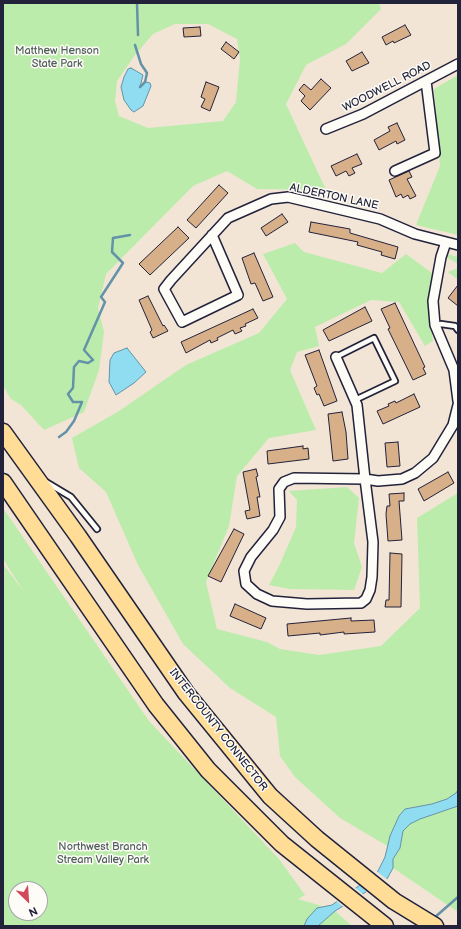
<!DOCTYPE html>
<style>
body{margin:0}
#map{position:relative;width:461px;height:929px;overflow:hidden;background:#f2e5d6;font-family:"Balsamiq Sans",sans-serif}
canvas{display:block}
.frame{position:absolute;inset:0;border:4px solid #22223b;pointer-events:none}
.north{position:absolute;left:8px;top:881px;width:40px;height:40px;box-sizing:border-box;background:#fdfcf7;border:1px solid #a5a5ac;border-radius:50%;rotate:155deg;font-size:11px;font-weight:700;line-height:16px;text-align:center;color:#22223b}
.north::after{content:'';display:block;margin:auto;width:14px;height:18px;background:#d1495b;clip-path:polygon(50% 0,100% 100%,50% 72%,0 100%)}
</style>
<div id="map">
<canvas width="461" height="929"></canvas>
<div class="frame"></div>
<div class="north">N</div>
</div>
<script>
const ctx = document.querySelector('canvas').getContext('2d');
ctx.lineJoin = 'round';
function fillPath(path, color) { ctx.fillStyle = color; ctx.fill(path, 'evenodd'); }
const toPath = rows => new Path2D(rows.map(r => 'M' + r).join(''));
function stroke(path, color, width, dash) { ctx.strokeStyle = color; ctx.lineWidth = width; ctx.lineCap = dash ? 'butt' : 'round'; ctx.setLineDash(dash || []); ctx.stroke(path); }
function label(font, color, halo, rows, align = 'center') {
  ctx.font = font + ' "Balsamiq Sans",sans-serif'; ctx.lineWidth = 3; ctx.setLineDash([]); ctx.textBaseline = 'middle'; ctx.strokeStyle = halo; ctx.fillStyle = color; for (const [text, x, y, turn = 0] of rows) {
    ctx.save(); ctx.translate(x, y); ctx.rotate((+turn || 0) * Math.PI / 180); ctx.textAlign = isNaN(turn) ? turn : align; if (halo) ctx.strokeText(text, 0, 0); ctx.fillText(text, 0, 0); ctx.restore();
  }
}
const green = toPath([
 [3,3,379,3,381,9,346,44,306,65,286,104,326,190,257,189,227,171,193,186,106,274,98,308,104,332,99,370,84,412,44,430,21,405,11,399,3,386],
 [175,24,208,24,237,39,240,59,236,102,223,121,148,128,119,116,115,101,117,81,135,55,153,34],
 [458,75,458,235,416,225,440,166,434,89],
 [295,243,304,252,382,273,406,254,432,273,428,307,433,341,425,346,399,302,371,300,315,327,319,346,297,352,290,370,316,430,269,438,237,476,229,526,206,582,217,629,267,642,280,649,319,655,381,646,420,608,417,518,458,493,458,790,456,793,447,799,432,804,405,809,390,836,389,847,340,818,295,777,280,756,276,717,230,688,183,644,138,565,106,492,79,468,72,438,119,411,186,365,259,333,287,299,263,254],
 [447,254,458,257,458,264,446,257],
 [458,268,458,280,448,272],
 [347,487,359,498,354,543,362,567,354,590,290,589,269,585,279,566,296,527,297,500,289,491],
 [3,508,149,721,279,859,305,895,298,899,322,906,317,908,313,926,3,926,3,564,24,592,3,559],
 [16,889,40,889,40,913,16,913],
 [458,806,458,912,393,868,393,859,400,848,403,831,410,824,420,819],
 [335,911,352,926,318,926]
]);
const water = toPath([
 [131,68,143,75,140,87,146,82,150,83,151,86,143,106,134,112,131,110,124,100,121,87,124,77,128,69,131,68],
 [127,348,146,372,134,383,116,395,109,382,110,360,114,353,127,348],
 [458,790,458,806,420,819,410,824,403,831,400,848,393,859,393,868,387,879,335,911,318,926,304,926,307,919,317,908,332,905,377,873,385,857,390,836,399,816,405,809,432,804,447,799,456,793,458,790]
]);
const pier = toPath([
 [376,871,388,880,368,893,358,884],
 [354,887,364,895,345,908,335,900]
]);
const stream = toPath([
 [137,3,138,35],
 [135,45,141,64,147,73,145,82,140,87],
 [59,437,66,432,74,421,82,402,73,402,68,394,73,388,74,367,79,361,88,363,93,360,84,350,105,302,101,297,123,263,112,252,113,238,130,235],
 [434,918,458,897]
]);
const building = toPath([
 [405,25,411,35,394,43,393,41,386,45,382,37,405,25],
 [200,27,201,36,184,37,183,28,200,27],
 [226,42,239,52,234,59,221,49,226,42],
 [362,52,369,63,352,71,346,61,362,52],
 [321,79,331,88,310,110,301,101,305,96,299,90,304,84,311,90,321,79],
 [206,82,219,87,210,111,201,107,205,99,201,97,206,82],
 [397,123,405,140,397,144,396,141,379,150,374,140,390,131,388,127,397,123],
 [357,154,362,164,352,168,355,173,349,176,346,171,336,176,331,166,357,154],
 [409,171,412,177,407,179,416,196,410,199,408,195,403,198,401,194,396,197,389,180,409,171],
 [219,185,228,193,196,228,187,220,219,185],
 [282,214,288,222,266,236,261,228,282,214],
 [311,222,350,229,350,233,398,247,395,259,381,255,382,252,357,245,358,242,309,232,311,222],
 [178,227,189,238,150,275,139,264,178,227],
 [254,253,273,297,263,301,255,283,251,284,242,258,254,253],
 [458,285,458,306,448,298,458,285],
 [148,296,163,326,164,325,168,331,153,338,150,332,152,330,139,300,148,296],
 [395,303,425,367,423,368,426,374,413,380,388,329,390,328,381,309,395,303],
 [365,307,372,321,329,341,323,330,365,307],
 [253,309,258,318,245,324,246,326,240,328,242,331,235,334,233,330,217,338,218,340,211,343,210,340,186,353,181,342,253,309],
 [319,350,337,401,324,406,319,394,317,395,314,388,317,386,305,355,319,350],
 [414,394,420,407,383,424,377,411,389,406,388,404,395,401,396,403,414,394],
 [342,412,346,432,348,459,333,461,328,414,342,412],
 [398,442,400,466,387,467,385,443,398,442],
 [303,446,303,449,308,448,309,459,268,464,267,451,303,446],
 [256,469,258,476,256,477,260,497,257,497,260,516,247,519,245,511,250,510,243,472,256,469],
 [448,472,454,483,424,501,418,489,448,472],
 [404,493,404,501,399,501,402,540,388,541,386,514,387,506,390,506,389,494,404,493],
 [234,529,244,534,221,582,208,576,234,529],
 [390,553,402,554,401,607,385,607,386,600,389,600,390,553],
 [235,604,266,618,261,629,230,616,235,604],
 [351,618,351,621,374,620,375,632,344,634,344,632,320,635,320,633,288,636,287,624,351,618]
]);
const service = toPath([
 [435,325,441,324,455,326,458,330],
 [336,357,374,338,395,381,355,400],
 [46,482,71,497,97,529]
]);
const minor = toPath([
 [326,129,363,114,458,64],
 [395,171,435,153,426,81],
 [212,235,238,295,182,322,164,289,171,280,228,218,271,199,288,197,380,219,415,234,458,245],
 [446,242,441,257,433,301,435,325,454,370,458,401],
 [336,357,357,405,365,479,378,481,402,479,415,473,433,458,453,425,458,405],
 [294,478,365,479,373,542,372,577,370,590,366,599,361,603,307,604,272,601,257,594,246,584,244,571,251,557,273,530,280,517,279,489,284,482,294,478]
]);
const motorway = toPath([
 [3,432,78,536,186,693,270,796,317,839,394,901,435,926],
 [3,482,156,705,208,770,282,844,385,926]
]);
const parkNames = [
 ["Matthew Henson",57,51],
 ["State Park",57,64],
 ["Northwest Branch",103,847],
 ["Stream Valley Park",103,860]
];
const streetNames = [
 ["WOODWELL ROAD",387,87,-27],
 ["ALDERTON LANE",334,197,12],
 ["INTERCOUNTY CONNECTOR",218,730,52]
];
fillPath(green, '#bcecab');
fillPath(water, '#90dcf0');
stroke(water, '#6492a8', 1);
fillPath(pier, '#f2e5d6');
stroke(stream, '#6492a8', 2.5);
fillPath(building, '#d7af89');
stroke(building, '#22223b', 1);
stroke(service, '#22223b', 8);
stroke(minor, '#22223b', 12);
stroke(motorway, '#22223b', 19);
stroke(service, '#fdfcf7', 4.5);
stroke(minor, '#fdfcf7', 9);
stroke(motorway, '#ffdd96', 16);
label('11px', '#505f5d', '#fdfcf7', parkNames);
label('11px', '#22223b', '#fdfcf7', streetNames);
</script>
